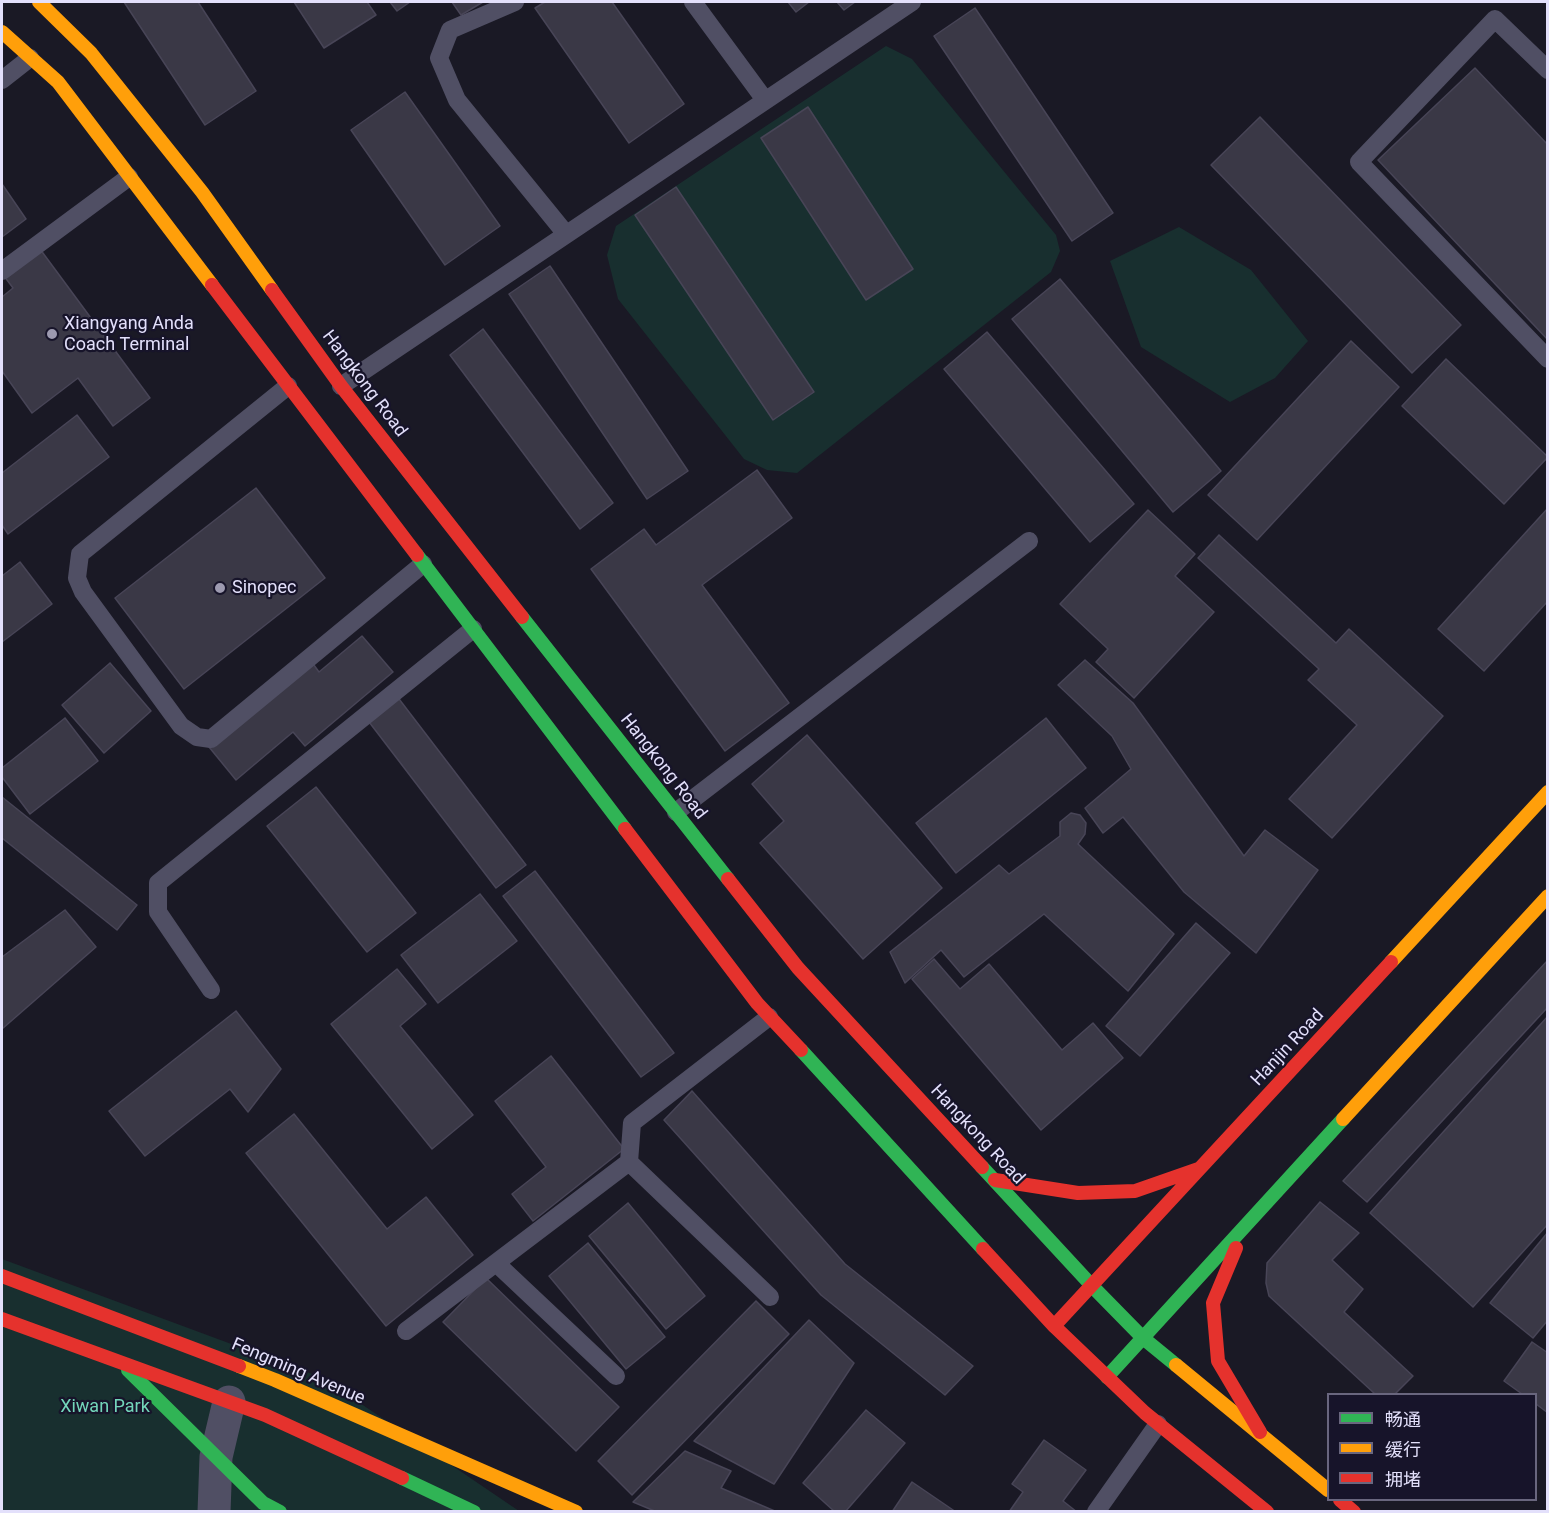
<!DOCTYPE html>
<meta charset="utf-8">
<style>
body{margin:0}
#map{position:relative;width:1549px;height:1513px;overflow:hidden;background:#1a1925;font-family:Roboto,"Noto Sans SC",sans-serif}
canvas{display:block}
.frame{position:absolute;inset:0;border:3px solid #e3e0fb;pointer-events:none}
.legend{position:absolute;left:1327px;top:1393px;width:210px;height:108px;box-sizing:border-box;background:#17142a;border:2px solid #69667e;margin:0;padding:8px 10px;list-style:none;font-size:18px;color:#e3e0fb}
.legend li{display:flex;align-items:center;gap:12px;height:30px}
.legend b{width:30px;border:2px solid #69667e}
</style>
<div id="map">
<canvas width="1549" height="1513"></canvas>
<div class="frame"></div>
<ul class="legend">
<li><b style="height:8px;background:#30b455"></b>畅通</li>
<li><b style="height:8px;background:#ff9f0a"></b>缓行</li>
<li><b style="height:8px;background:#e5322d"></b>拥堵</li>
</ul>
</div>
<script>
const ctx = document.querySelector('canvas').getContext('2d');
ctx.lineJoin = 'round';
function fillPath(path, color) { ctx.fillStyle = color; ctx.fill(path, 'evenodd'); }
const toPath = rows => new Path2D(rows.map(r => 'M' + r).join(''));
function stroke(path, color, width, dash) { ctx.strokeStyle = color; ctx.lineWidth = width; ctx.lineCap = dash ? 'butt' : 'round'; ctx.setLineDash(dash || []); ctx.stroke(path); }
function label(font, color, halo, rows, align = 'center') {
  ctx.font = font + ' Roboto,sans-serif'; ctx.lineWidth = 4.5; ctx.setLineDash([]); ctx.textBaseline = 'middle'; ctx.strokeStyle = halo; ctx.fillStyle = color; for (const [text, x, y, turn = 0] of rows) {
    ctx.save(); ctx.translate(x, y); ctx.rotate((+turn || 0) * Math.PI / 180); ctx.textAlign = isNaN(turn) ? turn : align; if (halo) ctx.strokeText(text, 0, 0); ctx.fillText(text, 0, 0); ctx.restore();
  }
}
const green = toPath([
 [886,46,912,59,1056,235,1060,251,1051,272,797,473,767,470,744,459,618,299,607,255,616,226],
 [1179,227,1251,270,1308,341,1275,378,1230,402,1141,347,1110,261],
 [2,1259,323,1378,519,1511,2,1511]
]);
const building = toPath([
 [124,2,198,2,256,91,205,125,124,2],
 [294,2,367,2,376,15,324,48,294,2],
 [390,2,410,2,397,11,390,2],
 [452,2,483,2,461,15,452,2],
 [545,2,612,2,684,104,629,143,535,8,545,2],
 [788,2,809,2,796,12,788,2],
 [837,2,855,2,844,10,837,2],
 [975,8,1113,213,1072,241,934,36,975,8],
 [1475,68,1548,145,1548,340,1378,160,1475,68],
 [405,92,500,226,445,265,351,130,405,92],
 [808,107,913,269,866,300,761,138,808,107],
 [1260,117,1461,325,1412,373,1211,165,1260,117],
 [2,184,26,219,2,237,2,184],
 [676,187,814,392,773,420,635,215,676,187],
 [40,249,150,398,113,426,78,378,32,413,2,371,2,297,13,288,4,276,40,249],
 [550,266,688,471,647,499,509,294,550,266],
 [1060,279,1221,471,1173,512,1012,319,1060,279],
 [483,329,613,503,580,529,450,355,483,329],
 [987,332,1134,504,1090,542,944,369,987,332],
 [1351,341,1399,387,1257,540,1208,495,1351,341],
 [1446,359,1548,457,1504,504,1402,406,1446,359],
 [77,415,109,457,8,534,2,525,2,473,77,415],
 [757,470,792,518,702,585,789,703,725,751,591,569,644,529,656,545,757,470],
 [256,488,325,578,184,689,115,598,256,488],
 [1548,508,1548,601,1484,671,1438,629,1548,508],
 [1148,510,1195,554,1175,576,1214,612,1134,698,1096,662,1108,649,1060,604,1148,510],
 [1219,535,1336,643,1349,629,1443,716,1332,838,1289,799,1357,725,1308,680,1319,669,1198,558,1219,535],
 [20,562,52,604,2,642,2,576,20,562],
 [362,636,393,672,305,746,293,732,236,780,209,747,311,661,319,672,362,636],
 [1085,660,1133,703,1244,856,1265,830,1318,870,1256,953,1184,892,1123,817,1103,833,1085,808,1131,769,1112,736,1058,685,1085,660],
 [110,663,151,711,104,753,62,705,110,663],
 [396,695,526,865,496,888,366,718,396,695],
 [65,718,98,761,30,814,2,777,2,768,65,718],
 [1046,718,1086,768,956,873,916,823,1046,718],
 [807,735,942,888,863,959,760,843,784,821,752,784,807,735],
 [316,787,416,913,367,952,267,826,316,787],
 [2,797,137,905,117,930,2,838,2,797],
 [1071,813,1080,815,1086,823,1085,834,1078,844,1174,934,1128,991,1044,914,964,977,941,950,905,983,890,952,999,865,1009,874,1060,836,1060,822,1071,813],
 [535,871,674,1053,641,1077,503,896,535,871],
 [480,894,517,941,438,1003,401,955,480,894],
 [65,910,96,947,2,1029,2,957,65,910],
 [1196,923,1230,953,1140,1056,1106,1026,1196,923],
 [934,959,960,989,989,964,1062,1050,1093,1023,1123,1058,1041,1130,912,979,934,959],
 [1548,960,1548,1007,1367,1202,1343,1181,1548,960],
 [397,969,426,1004,400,1026,473,1115,432,1149,331,1024,397,969],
 [236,1011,281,1069,248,1112,230,1089,145,1156,109,1111,236,1011],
 [1548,1016,1548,1224,1473,1307,1370,1213,1548,1016],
 [551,1056,624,1149,533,1221,512,1194,546,1167,495,1101,551,1056],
 [692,1091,845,1264,973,1366,945,1395,821,1295,664,1120,692,1091],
 [294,1114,387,1229,426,1197,473,1255,386,1326,246,1153,294,1114],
 [1320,1202,1359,1233,1332,1260,1363,1289,1344,1312,1413,1376,1395,1394,1375,1394,1269,1296,1266,1283,1267,1263,1320,1202],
 [628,1203,705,1296,666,1329,589,1236,628,1203],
 [1548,1232,1548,1320,1533,1338,1490,1303,1548,1232],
 [588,1243,665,1337,626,1369,549,1276,588,1243],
 [486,1278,619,1407,576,1451,443,1322,486,1278],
 [756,1301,789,1334,632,1495,598,1461,756,1301],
 [809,1320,854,1363,774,1484,694,1441,809,1320],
 [1532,1342,1548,1353,1548,1413,1536,1404,1536,1394,1522,1394,1504,1381,1532,1342],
 [866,1410,905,1443,845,1512,835,1512,803,1483,866,1410],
 [1044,1440,1086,1470,1063,1501,1077,1512,1009,1512,1023,1492,1012,1484,1044,1440],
 [685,1451,731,1471,721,1488,777,1512,657,1512,633,1502,685,1451],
 [912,1482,956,1512,892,1512,912,1482]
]);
const lane = toPath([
 [515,2,450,30,439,58,457,100,566,234],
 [693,2,765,100],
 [1548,70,1495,19,1359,162,1548,359],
 [2,80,30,58],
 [2,271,129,177],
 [288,386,80,554,77,578,83,592,181,726,197,737,211,739,423,564],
 [341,386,912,2],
 [676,812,1029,541],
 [211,990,158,912,158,883,473,629],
 [629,1162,770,1297],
 [496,1263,616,1376],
 [406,1331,629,1162,632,1123,769,1017],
 [1096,1512,1158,1424]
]);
const street = toPath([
 [214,1512,216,1457,229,1402]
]);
const fast = toPath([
 [417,555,625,829],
 [522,617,728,879],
 [801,1050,983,1249],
 [982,1167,1093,1287,1143,1338,1176,1365],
 [128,1370,263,1503,280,1512],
 [1107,1377,1343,1119],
 [402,1478,474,1512]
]);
const slow = toPath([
 [39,2,91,53,202,192,272,290],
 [2,32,58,82,212,285],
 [1391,962,1548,792],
 [1343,1119,1548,896],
 [1176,1365,1328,1490],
 [239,1366,275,1380,576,1512]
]);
const jam = toPath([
 [212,285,417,555],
 [272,290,341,386,522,617],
 [625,829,757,1003,801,1050],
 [728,879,798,968,982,1167],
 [995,1180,1078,1193,1135,1191,1198,1169],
 [1236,1248,1213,1303,1218,1361,1260,1432],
 [983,1249,1054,1326,1145,1413,1267,1512],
 [2,1276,239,1366],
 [2,1319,265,1415,402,1478],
 [1054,1326,1391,962],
 [1340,1500,1354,1512]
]);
const markers = [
 [52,334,6,"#9d9ab0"],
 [220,588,6,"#9d9ab0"]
];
const poiNames = [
 ["Xiangyang Anda",64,324],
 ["Coach Terminal",64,345],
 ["Sinopec",232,588]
];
const streetNames = [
 ["Hangkong Road",364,384,53],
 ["Hangkong Road",663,767,52],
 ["Hanjin Road",1288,1048,-47],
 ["Hangkong Road",977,1135,47],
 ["Fengming Avenue",298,1372,23]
];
const parkNames = [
 ["Xiwan Park",105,1407]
];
fillPath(green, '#182f2f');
fillPath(building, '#3a3846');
stroke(building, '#484557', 1.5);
stroke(lane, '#504f64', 18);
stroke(street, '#504f64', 33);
stroke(fast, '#30b455', 14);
stroke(slow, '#ff9f0a', 14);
stroke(jam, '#e5322d', 14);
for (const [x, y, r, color] of markers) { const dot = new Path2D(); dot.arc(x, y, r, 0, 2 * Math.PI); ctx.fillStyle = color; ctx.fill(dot); stroke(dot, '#17142a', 2); }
label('18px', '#e3e0fb', '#17142a', poiNames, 'left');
label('18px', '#e3e0fb', '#17142a', streetNames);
label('18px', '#73d5ba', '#17142a', parkNames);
</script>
